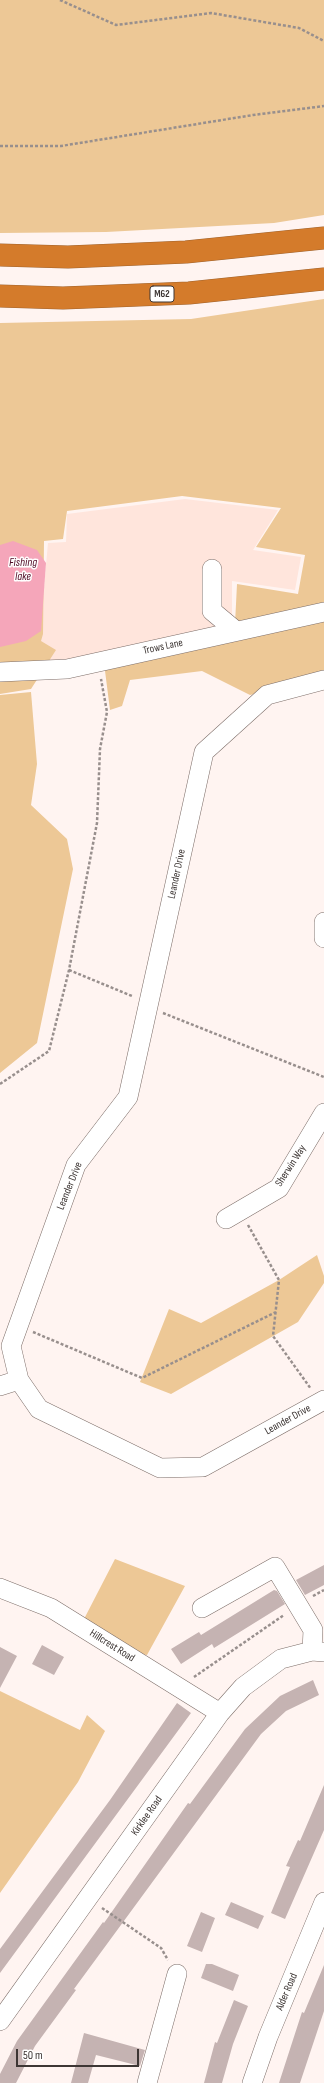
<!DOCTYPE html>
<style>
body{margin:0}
#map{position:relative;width:324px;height:2083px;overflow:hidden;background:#fff4f1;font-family:"Sofia Sans Condensed",sans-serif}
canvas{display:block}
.scale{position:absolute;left:16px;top:2049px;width:123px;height:18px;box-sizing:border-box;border:2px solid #3d3634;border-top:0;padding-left:5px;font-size:12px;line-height:14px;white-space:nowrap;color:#3d3634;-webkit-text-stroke:3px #fff;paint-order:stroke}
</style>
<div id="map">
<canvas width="324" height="2083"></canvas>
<div class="scale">50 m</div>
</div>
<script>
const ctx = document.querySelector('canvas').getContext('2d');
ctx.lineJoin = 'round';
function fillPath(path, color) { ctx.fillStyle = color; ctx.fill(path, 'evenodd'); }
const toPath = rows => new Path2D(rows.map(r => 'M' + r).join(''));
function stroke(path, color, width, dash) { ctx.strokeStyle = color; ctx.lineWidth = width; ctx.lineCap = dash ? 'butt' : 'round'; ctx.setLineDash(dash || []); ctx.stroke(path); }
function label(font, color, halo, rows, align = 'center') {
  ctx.font = font + ' "Sofia Sans Condensed",sans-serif'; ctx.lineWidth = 3; ctx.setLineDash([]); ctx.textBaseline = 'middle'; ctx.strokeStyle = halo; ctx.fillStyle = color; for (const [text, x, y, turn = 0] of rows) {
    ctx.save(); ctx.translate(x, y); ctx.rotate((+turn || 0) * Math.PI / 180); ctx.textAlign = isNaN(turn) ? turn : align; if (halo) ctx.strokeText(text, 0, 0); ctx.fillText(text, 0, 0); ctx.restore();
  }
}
const built = toPath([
 [185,499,278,510,253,550,301,557,295,590,232,581,232,622,134,649,37,664,48,543,66,542,67,514]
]);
const green = toPath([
 [0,0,324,0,324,215,274,223,106,232,0,233],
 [324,299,324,677,250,695,202,671,130,680,122,706,110,710,104,663,235,624,237,584,298,594,305,555,256,547,281,508,182,496,67,511,63,539,44,541,43,634,41,641,56,650,31,689,0,694,0,323,191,319],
 [31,692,37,764,31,805,67,839,73,869,37,1043,0,1073,0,695],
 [317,1255,324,1276,324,1283,298,1322,171,1394,140,1382,169,1309,201,1323,279,1280],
 [115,1559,185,1586,147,1655,139,1654,83,1621],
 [0,1691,80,1730,87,1715,105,1731,78,1782,0,1893]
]);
const water = toPath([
 [13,541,37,550,46,563,41,631,26,641,0,647,0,545]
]);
const building = toPath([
 [324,1565,324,1585,305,1595,296,1580],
 [274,1590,277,1591,285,1604,214,1648,212,1644,181,1664,171,1649,199,1632,201,1635],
 [42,1645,64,1657,54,1675,32,1664],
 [0,1647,17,1656,0,1688],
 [313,1680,319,1695,286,1711,261,1734,74,1989,76,1990,35,2046,16,2083,0,2083,0,2074,17,2041,103,1922,104,1923,188,1803,190,1804,245,1729,280,1696],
 [177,1703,191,1713,0,1973,0,1949,110,1800],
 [324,1785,324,1830,285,1919,271,1913,290,1867,286,1866,298,1840,300,1841],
 [231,1902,264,1916,258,1929,225,1915],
 [201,1912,215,1918,202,1952,187,1946],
 [206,1964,212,1964,239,1975,233,1991,201,1978],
 [324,1965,324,2011,300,2083,279,2083,302,2012,304,2013],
 [234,2000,248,2006,233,2044,222,2083,204,2083,215,2042,217,2043],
 [84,2033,145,2050,140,2066,96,2055,88,2083,71,2083]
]);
const path = toPath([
 [60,0,116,25,211,13,299,28,324,41],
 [0,146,61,146,253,115,324,106],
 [69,970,132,996],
 [163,1013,324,1077],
 [0,1084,49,1051,69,970,97,823,100,749,107,712,101,679],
 [248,1225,279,1280,273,1336,311,1389],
 [33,1332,142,1378,276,1312],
 [313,1596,324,1590],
 [194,1677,284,1615],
 [102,1908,161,1948,168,1960]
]);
const minor = toPath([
 [212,569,212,611,236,631],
 [0,672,67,669,324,612],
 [324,680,267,695,204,752,128,1097,76,1165,11,1346,19,1380,39,1409,160,1468,203,1467,324,1400],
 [324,922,324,938],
 [226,1219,279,1188,324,1113],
 [0,1386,19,1380],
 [0,1588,51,1608,220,1713],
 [202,1608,275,1567,313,1630,312,1651],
 [0,2021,220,1713,243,1687,281,1659,312,1651,324,1652],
 [147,2083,177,1974],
 [252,2083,268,2037,324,1902]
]);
const highway = toPath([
 [0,255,68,257,186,252,324,238],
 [0,296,63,298,189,293,324,279]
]);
const shields = [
 [162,294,24]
];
const shieldNames = [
 ["M62",162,294]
];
const streetNames = [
 ["Trows Lane",163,647,-12],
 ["Leander Drive",177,874,-78],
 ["Sherwin Way",291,1166,-57],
 ["Leander Drive",70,1186,-68],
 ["Leander Drive",288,1420,-29],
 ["Hillcrest Road",112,1646,32],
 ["Kirklee Road",147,1816,-55],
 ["Alder Road",287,1992,-67]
];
const waterNames = [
 ["Fishing",23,563],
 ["lake",23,577]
];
fillPath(built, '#ffe5dc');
fillPath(green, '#edc896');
fillPath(water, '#f5a6ba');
fillPath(building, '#c5b3b2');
stroke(minor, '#7d6e69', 20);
stroke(highway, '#9f632e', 23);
stroke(path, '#988f8d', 2.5, [3, 2]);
stroke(minor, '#fff', 19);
stroke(highway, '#d47b2b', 22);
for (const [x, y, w] of shields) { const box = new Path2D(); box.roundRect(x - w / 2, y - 8, w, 16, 3); ctx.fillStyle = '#fff'; ctx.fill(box); stroke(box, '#3d3634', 1); }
label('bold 10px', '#3d3634', null, shieldNames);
label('11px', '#3d3634', '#fff', streetNames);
label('italic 12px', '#510c27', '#fff', waterNames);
</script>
